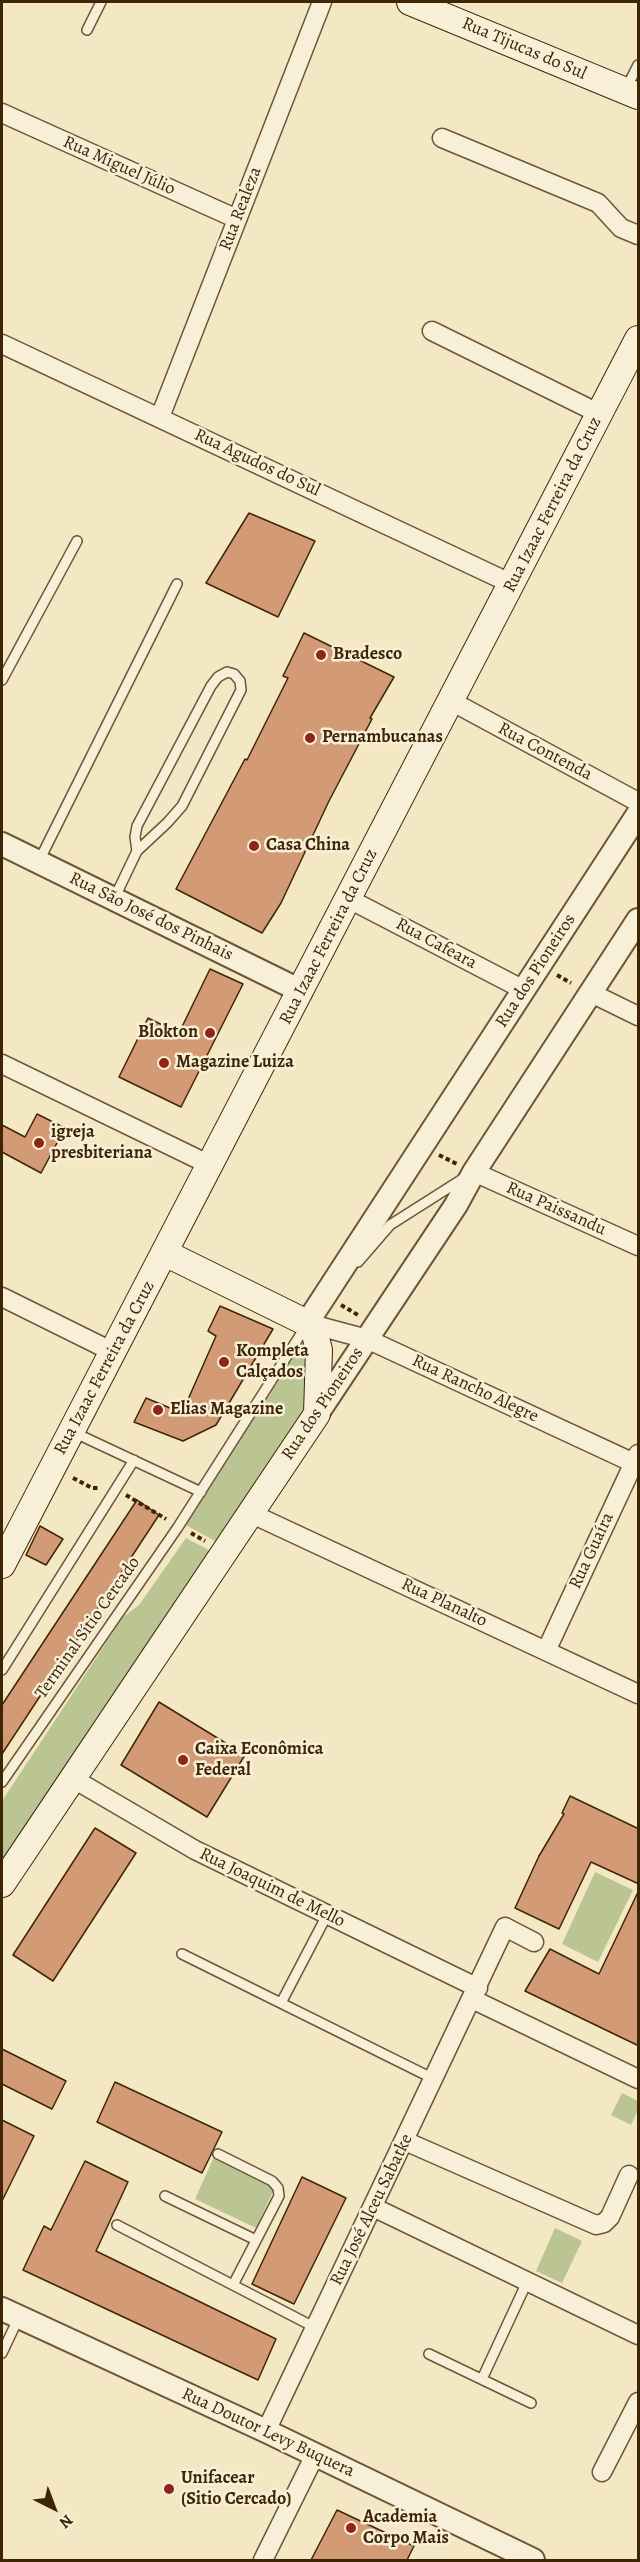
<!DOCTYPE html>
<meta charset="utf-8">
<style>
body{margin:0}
#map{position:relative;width:640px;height:2562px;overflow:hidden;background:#f4e7c4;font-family:Alegreya,serif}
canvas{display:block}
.frame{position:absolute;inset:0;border:3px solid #3e2605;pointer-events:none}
.north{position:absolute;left:24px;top:2478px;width:60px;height:60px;-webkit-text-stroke:4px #f8efd9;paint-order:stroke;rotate:138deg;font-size:16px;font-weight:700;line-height:24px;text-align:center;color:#3e2605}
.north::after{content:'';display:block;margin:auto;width:21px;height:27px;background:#3e2605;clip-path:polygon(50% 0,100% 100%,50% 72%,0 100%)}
</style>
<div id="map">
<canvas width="640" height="2562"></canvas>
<div class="frame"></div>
<div class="north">N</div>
</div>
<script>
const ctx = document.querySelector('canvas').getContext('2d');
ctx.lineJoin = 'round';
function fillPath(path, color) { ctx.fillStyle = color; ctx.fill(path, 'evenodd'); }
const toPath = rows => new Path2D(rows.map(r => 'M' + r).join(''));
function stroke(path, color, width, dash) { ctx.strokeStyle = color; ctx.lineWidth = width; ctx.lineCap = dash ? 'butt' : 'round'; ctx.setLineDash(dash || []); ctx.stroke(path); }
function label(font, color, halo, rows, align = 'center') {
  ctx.font = font + ' Alegreya,serif'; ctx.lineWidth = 5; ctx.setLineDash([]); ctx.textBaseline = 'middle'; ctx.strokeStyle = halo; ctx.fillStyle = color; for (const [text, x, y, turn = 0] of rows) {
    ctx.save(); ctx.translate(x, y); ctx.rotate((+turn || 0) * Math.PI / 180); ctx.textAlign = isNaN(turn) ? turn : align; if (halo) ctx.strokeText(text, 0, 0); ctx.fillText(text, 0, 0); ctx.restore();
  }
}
const green = toPath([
 [305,1329,314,1415,226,1547,182,1523],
 [186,1538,220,1556,2,1882,2,1801,123,1617,139,1605],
 [595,1872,633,1890,598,1962,562,1944],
 [622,2093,638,2101,638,2110,631,2125,611,2115],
 [214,2157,275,2187,256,2228,195,2199],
 [555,2228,582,2241,562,2283,536,2271]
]);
const building = toPath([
 [249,513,315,541,278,617,206,583,249,513],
 [304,633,394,677,370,718,372,719,329,801,281,903,262,933,176,889,245,759,247,760,288,678,283,676,304,633],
 [210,969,243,984,181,1107,119,1077,148,1018,179,1033,210,969],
 [37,1114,65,1128,41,1173,2,1152,2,1125,25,1137,37,1114],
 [220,1306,273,1329,216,1425,183,1441,134,1422,146,1398,182,1413,216,1336,208,1331,220,1306],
 [137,1500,159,1515,2,1754,2,1705,137,1500],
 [40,1526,63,1539,46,1565,26,1555,40,1526],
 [159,1702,245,1755,207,1817,121,1765,159,1702],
 [570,1796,639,1829,639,1884,591,1862,559,1929,515,1908,539,1856,564,1814,562,1813,570,1796],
 [95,1828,136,1853,53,1981,13,1955,95,1828],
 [639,1890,639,2046,525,1991,550,1949,599,1974,639,1890],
 [2,2049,66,2081,52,2109,2,2084,2,2049],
 [115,2082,222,2132,202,2173,97,2122,115,2082],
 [2,2120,34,2136,2,2201,2,2120],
 [85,2161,128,2182,96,2251,276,2339,258,2380,23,2270,44,2226,51,2230,85,2161],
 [302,2177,346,2198,294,2304,252,2284,302,2177],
 [337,2510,414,2546,407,2560,311,2560,337,2510]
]);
const path = toPath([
 [557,975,571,983],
 [439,1155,457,1164],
 [341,1305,358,1315],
 [73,1478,92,1488,99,1488],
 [126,1495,166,1519],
 [191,1533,205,1541]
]);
const service = toPath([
 [87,30,101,2],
 [626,89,638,65],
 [2,680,77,541],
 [39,861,177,584],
 [114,899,137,851,167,823,182,806,241,690,240,681,234,674,227,672,218,677,211,686,137,826,135,837,137,851],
 [358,1262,390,1225,464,1178],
 [73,1432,201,1492],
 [2,1670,134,1460],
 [2,1782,178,1527,306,1326],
 [182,1954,434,2079],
 [281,2003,327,1915],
 [218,2154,272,2181,278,2188,279,2196,233,2285],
 [165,2196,256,2240],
 [117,2225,316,2328],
 [2,2353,19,2317],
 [429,2354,531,2403],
 [482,2379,527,2282]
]);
const minor = toPath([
 [2,113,237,219],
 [442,138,598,203,621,228,638,235],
 [432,331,600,414],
 [2,344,512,584],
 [160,417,322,2],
 [451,701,638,802],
 [349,899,524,990],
 [591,993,638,1016],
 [2,1064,210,1165],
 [474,1172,638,1246],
 [2,1297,113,1352],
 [307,1323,367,1339,638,1465],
 [250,1513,638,1694],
 [546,1651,638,1454],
 [72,1778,195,1850,478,1988],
 [472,1999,638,2079],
 [405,2141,596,2225,604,2223,610,2217,629,2175],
 [373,2207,638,2335],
 [266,2431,505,1927,534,1942],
 [602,2472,638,2402],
 [263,2560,315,2455]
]);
const tertiary = toPath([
 [2,844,301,991],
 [307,1323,638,814],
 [317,1414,456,1205,474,1172,638,920],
 [2,2309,266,2431,533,2560]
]);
const secondary = toPath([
 [410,2,638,96],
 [2,1565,638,339],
 [2,1884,317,1414,319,1350,315,1334,307,1323,165,1253]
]);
const markers = [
 [321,655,6,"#8f2418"],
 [310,738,6,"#8f2418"],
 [254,846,6,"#8f2418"],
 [210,1033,6,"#8f2418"],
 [164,1063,6,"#8f2418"],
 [39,1143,6,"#8f2418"],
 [224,1362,6,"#8f2418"],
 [158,1410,6,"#8f2418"],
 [183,1760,6,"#8f2418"],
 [169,2489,6,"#8f2418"],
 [351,2528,6,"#8f2418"]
];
const streetNames = [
 ["Rua Tijucas do Sul",524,49,23],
 ["Rua Miguel Júlio",119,166,24],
 ["Rua Realeza",241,209,-69],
 ["Rua Agudos do Sul",257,463,25],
 ["Rua Izaac Ferreira da Cruz",553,505,-63],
 ["Rua Contenda",545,752,28],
 ["Rua São José dos Pinhais",151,917,26],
 ["Rua Izaac Ferreira da Cruz",329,937,-63],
 ["Rua Cafeara",436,944,28],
 ["Rua dos Pioneiros",536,971,-57],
 ["Rua Paissandu",556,1209,24],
 ["Rua Izaac Ferreira da Cruz",105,1368,-62],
 ["Rua Rancho Alegre",475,1389,25],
 ["Rua dos Pioneiros",323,1404,-56],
 ["Rua Guaíra",592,1551,-65],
 ["Rua Planalto",444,1603,25],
 ["Terminal Sítio Cercado",88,1628,-55],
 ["Rua Joaquim de Mello",272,1888,26],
 ["Rua José Alceu Sabatke",372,2210,-64],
 ["Rua Doutor Levy Buquera",268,2433,25]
];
const poiNames = [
 ["Bradesco",333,655],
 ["Pernambucanas",322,738],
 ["Casa China",266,846],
 ["Blokton",198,1033,"right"],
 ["Magazine Luiza",176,1063],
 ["igreja",51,1133],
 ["presbiteriana",51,1154],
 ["Kompleta",236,1352],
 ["Calçados",236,1373],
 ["Elias Magazine",170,1410],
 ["Caixa Econômica",195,1750],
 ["Federal",195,1771],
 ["Unifacear",181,2479],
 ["(Sitio Cercado)",181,2500],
 ["Academia",363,2518],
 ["Corpo Mais",363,2539]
];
fillPath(green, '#bbc594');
fillPath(building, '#d29b75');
stroke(building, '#3e2605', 1.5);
stroke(service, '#6c5635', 12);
stroke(minor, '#6c5635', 21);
stroke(tertiary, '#6c5635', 26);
stroke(secondary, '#3e2605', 28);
stroke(path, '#3e2605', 4, [4.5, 3]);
stroke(service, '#f8efd9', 9);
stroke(minor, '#f8efd9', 18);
stroke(tertiary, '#f8efd9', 22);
stroke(secondary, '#f8efd9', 26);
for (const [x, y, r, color] of markers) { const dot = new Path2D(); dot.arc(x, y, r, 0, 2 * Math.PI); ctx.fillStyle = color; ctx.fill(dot); stroke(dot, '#f8efd9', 2); }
label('18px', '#3e2605', '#f8efd9', streetNames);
label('bold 18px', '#3e2605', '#f8efd9', poiNames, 'left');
</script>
